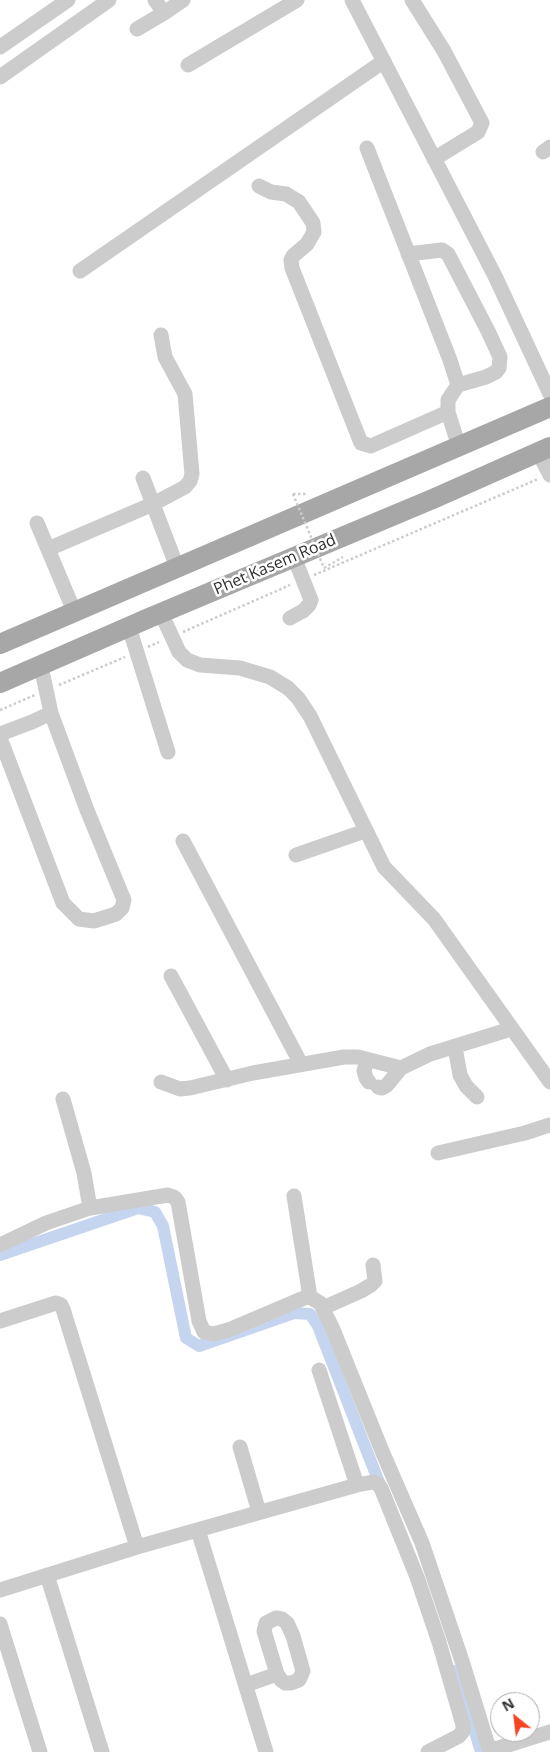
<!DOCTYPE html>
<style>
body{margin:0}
#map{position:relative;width:550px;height:1752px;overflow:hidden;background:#fff;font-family:"Open Sans",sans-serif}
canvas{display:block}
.north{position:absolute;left:490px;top:1692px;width:50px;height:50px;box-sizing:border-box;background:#fff;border:1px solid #acacac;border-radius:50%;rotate:331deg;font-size:14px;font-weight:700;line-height:20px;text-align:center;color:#2f2f2f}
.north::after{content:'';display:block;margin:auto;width:18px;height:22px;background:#f54422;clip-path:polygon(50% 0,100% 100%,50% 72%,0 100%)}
</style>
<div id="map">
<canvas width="550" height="1752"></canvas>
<div class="north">N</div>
</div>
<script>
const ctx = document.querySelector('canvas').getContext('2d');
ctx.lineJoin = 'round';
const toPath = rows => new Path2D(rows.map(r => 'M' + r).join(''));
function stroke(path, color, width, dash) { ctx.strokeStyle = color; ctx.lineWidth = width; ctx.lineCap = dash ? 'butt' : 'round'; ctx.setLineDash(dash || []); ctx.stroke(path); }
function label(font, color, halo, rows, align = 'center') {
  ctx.font = font + ' "Open Sans",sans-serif'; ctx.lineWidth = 5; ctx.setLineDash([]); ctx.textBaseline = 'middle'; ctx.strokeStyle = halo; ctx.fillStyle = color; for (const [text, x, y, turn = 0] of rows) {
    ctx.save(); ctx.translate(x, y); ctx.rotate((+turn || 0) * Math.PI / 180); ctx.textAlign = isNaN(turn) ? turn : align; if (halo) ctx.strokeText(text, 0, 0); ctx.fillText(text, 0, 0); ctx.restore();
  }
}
const canal = toPath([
 [0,1255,138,1208,155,1212,163,1226,186,1338,199,1346,294,1313,310,1314,318,1326,382,1490],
 [454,1671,465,1699,481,1752]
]);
const path = toPath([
 [293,494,306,494],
 [324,568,343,557],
 [314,575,538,479],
 [183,632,290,585],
 [148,647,159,642],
 [59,685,125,657],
 [0,710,35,695]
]);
const minor = toPath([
 [155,0,164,13,183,0],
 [352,0,495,276,550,394],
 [412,0,444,51,482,123,478,132,473,135,434,159],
 [137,29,164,13],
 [0,47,68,0],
 [188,65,297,0],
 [0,77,109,0],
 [367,148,450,360,458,385,448,400,448,412,459,447],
 [543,152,550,147],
 [259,186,271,192,286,194,299,202,313,223,314,232,307,244,293,256,291,260,292,268,361,443,371,446,448,412],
 [408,254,442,250,448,254,488,331,500,357,499,368,496,372,486,377,458,385],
 [80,271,384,61],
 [538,452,550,475],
 [143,478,177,567],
 [37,523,74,611],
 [48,549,153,504,185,487,190,481,192,474,185,394,165,357,161,335],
 [161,613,179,652,187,660,200,665,240,668,270,677,288,688,298,698,310,716,384,867,434,919,550,1082],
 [290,618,303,611,309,605,311,600,294,557],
 [129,627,168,752],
 [0,734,32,722,51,713,41,666],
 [0,738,63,903,79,919,94,921,116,914,122,908,124,900,87,810,51,713],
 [183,841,301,1064],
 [296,855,365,831],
 [171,976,227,1080],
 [455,1047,460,1075,466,1086,477,1097],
 [367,1060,364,1071,366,1078,369,1082],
 [161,1082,180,1089,190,1088,253,1073,344,1057,358,1057,401,1068,430,1054,511,1029],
 [378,1087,382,1088,387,1085,401,1068],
 [63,1099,84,1173,90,1208],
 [438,1153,525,1133,550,1125],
 [294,1196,310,1297],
 [0,1245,46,1223,90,1208,168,1195,174,1197,178,1202,199,1321,204,1332,214,1334,231,1329,304,1298,310,1297,320,1303,332,1327,382,1451,422,1543,462,1661,490,1752],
 [323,1308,361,1291,371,1285,375,1281,373,1265],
 [0,1321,56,1303,61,1305,63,1309,137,1547],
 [319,1370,357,1485],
 [240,1447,259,1512],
 [198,1530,266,1752],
 [47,1575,102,1752],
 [0,1590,137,1547,357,1485,373,1482,378,1484,381,1488,417,1577,439,1642,463,1725,463,1731,459,1736,428,1752],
 [276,1618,282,1619,287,1623,293,1636,303,1671,299,1680,291,1683,285,1683,281,1680,277,1674,264,1631,266,1623,276,1618],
 [0,1624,40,1752],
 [246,1685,277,1674],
 [489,1751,550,1732]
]);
const major = toPath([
 [0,644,550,407],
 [0,683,149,618,435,498,550,447]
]);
const pathBridge = toPath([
 [293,494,324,568]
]);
const streetNames = [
 ["Phet Kasem Road",275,565,-23]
];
stroke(canal, '#c6d5ef', 12);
stroke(path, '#ccc', 2.5, [2.5, 2.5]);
stroke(minor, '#ccc', 15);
stroke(major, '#a7a7a7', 20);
stroke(pathBridge, '#ccc', 2.5, [2.5, 2.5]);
label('16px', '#2f2f2f', '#fff', streetNames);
</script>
